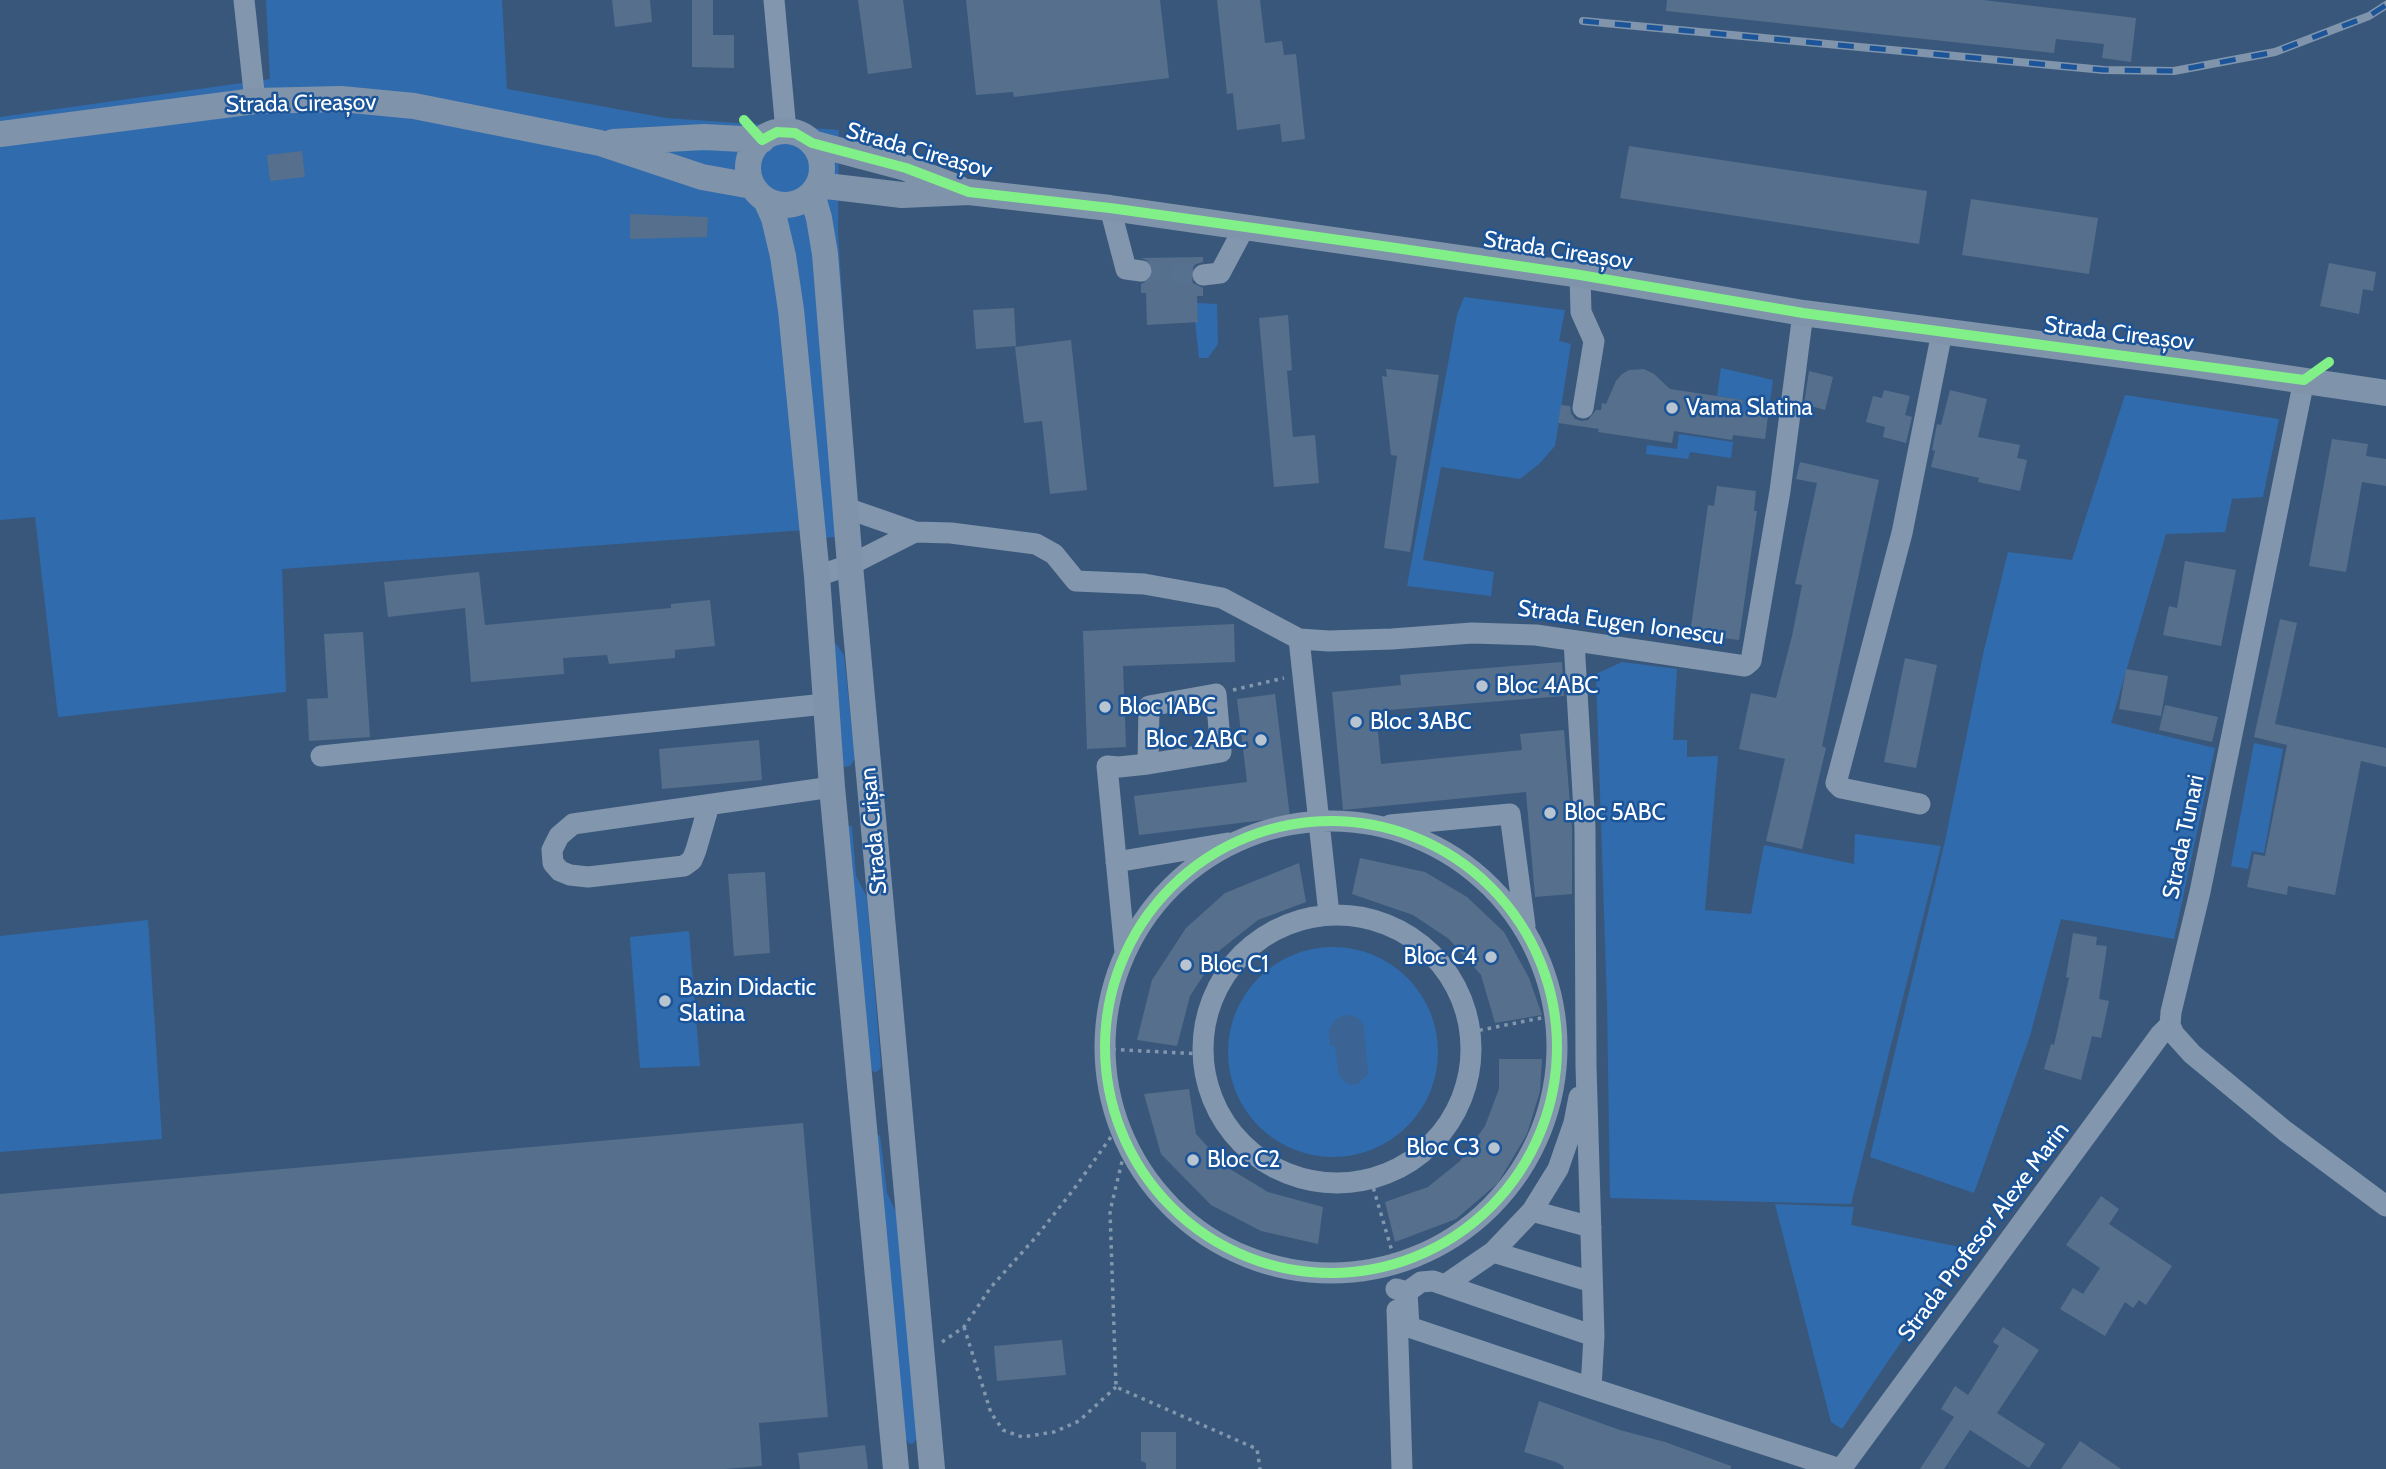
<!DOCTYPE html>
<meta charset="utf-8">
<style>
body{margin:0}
canvas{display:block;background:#38577b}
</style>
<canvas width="2386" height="1469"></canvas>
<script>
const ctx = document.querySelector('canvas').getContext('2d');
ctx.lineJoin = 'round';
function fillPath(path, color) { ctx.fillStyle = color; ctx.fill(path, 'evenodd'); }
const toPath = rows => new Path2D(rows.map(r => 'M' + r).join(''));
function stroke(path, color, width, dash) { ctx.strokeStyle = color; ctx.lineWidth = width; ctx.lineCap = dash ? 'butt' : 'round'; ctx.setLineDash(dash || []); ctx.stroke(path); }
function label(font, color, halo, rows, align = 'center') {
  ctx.font = font + ' Cabin,sans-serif'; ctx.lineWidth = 5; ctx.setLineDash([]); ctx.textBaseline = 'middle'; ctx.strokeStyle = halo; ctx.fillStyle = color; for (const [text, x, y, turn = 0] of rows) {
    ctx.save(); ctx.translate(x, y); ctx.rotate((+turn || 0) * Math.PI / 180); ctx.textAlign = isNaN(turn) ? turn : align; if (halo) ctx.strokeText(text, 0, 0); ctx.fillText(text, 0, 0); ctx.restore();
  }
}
const green = toPath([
 [266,0,502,0,507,89,666,118,839,130,838,232,857,527,835,537,819,538,818,529,282,569,286,692,58,717,35,517,0,520,0,117,270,79],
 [1464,297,1565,310,1559,341,1571,344,1555,446,1539,464,1520,479,1441,467,1423,560,1494,572,1491,596,1407,586,1457,315],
 [1197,303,1217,304,1218,344,1208,358,1199,358,1195,322,1198,321],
 [1721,368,1773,380,1768,416,1741,412,1743,400,1717,396],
 [2125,395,2279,419,2263,497,2232,499,2225,532,2166,534,2111,723,2215,748,2174,939,2061,919,2030,1036,1974,1193,1870,1157,1945,841,1984,650,2008,552,2072,560],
 [1679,434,1733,442,1731,458,1690,452,1688,459,1646,454,1647,445,1677,449],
 [834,641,844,655,855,759,850,766,845,767,842,764],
 [1622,662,1677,669,1673,740,1687,740,1687,757,1718,756,1705,910,1751,914,1764,845,1854,864,1855,834,1941,846,1851,1204,1610,1198,1607,1002,1596,674],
 [2254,743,2283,749,2264,853,2252,851,2248,869,2231,866],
 [848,826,852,826,856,876,867,897,881,1067,878,1071,874,1072,871,1069],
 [148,920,162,1139,0,1152,0,936],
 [689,931,700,1066,640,1068,630,937],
 '1228 1052a105 105 0 1 1 210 0a105 105 0 1 1-210 0Z',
 [880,1135,887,1193,896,1212,917,1437,914,1443,909,1444,905,1437,877,1136],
 [1775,1204,1854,1207,1851,1225,1965,1248,1842,1429,1831,1422]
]);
const water = toPath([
 [1350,1015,1358,1018,1364,1026,1368,1074,1358,1084,1349,1085,1339,1076,1335,1046,1330,1046,1329,1031,1333,1022,1341,1016]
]);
const building = toPath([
 [612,0,650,0,652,22,615,27],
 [692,0,713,0,713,35,734,35,734,68,692,67],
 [858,0,903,0,912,68,868,74],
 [966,0,1160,0,1169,78,1014,97,1013,92,976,95],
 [1217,0,1260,0,1265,43,1282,41,1284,55,1296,54,1305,139,1282,142,1280,124,1237,130,1233,93,1227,94],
 [1667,0,1983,0,2136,18,2131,62,2102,58,2104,44,2056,39,2054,53,1666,11],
 [1629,146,1927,191,1919,244,1620,198],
 [302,151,305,177,270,181,267,155],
 [1971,199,2098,218,2089,274,1962,255],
 [630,214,708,217,707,237,630,239],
 [1203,257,1203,262,1196,264,1191,269,1190,276,1193,283,1203,288,1203,296,1197,296,1198,322,1147,325,1146,293,1141,293,1141,284,1151,279,1154,272,1149,261,1141,258],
 [2329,263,2376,272,2373,291,2363,289,2359,314,2320,306],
 [1014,308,1016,346,976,349,973,310],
 [1288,315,1292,370,1287,371,1293,437,1315,435,1319,483,1274,487,1259,318],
 [1071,340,1087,490,1050,494,1042,421,1024,423,1015,347],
 [1386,369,1439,375,1410,552,1384,548,1397,456,1391,455,1382,376,1387,377],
 [1644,369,1654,374,1670,389,1743,400,1741,412,1768,416,1765,439,1733,435,1732,440,1674,431,1672,443,1598,432,1599,429,1558,423,1561,405,1570,406,1571,413,1575,419,1582,421,1588,420,1596,410,1601,410,1602,403,1606,404,1616,381,1622,374,1629,370],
 [1809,371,1833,377,1825,410,1804,404],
 [1884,390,1910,396,1905,415,1912,417,1906,443,1883,437,1885,427,1866,422,1873,396,1882,398],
 [1950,390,1987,399,1978,437,2020,445,2017,458,2027,460,2020,491,1978,482,1979,478,1931,467,1935,451,1932,450,1937,424,1941,425],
 [2332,439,2368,444,2366,456,2386,459,2386,486,2362,482,2346,572,2309,566],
 [1800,462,1879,480,1822,746,1826,748,1802,849,1766,841,1785,759,1739,749,1751,693,1776,698,1792,636,1802,585,1795,584,1817,483,1796,479],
 [1717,486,1756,491,1754,511,1757,511,1739,640,1690,634,1708,505,1714,506],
 [2185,561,2236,570,2221,646,2163,635,2169,606,2177,608],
 [479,572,485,625,671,608,671,604,710,600,715,646,675,650,675,658,609,664,607,655,563,658,564,674,471,682,465,608,388,617,384,582],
 [2280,619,2297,623,2275,724,2386,748,2386,767,2361,761,2335,895,2288,886,2287,895,2247,887,2254,854,2265,856,2287,745,2254,737],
 [1234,624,1235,662,1123,666,1126,747,1087,749,1083,631],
 [363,632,370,737,309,741,307,699,328,698,324,634],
 [1905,658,1937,665,1916,768,1884,762],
 [1562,662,1564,696,1376,711,1381,764,1522,750,1520,734,1564,730,1572,828,1572,894,1535,897,1526,792,1343,810,1332,692,1401,685,1400,675],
 [2126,669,2168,676,2161,716,2119,709],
 [1275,694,1290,817,1139,835,1134,796,1247,782,1237,699],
 [2165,705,2218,717,2212,742,2159,730],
 [759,740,762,780,662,789,659,749],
 [1360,858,1425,872,1467,897,1504,932,1529,978,1542,1015,1495,1023,1481,975,1449,939,1413,915,1352,894],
 [1299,863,1306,902,1258,920,1220,950,1190,996,1177,1046,1137,1040,1152,980,1186,928,1225,893],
 [765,872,770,953,734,956,728,874],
 [2073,933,2097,937,2096,945,2107,946,2099,999,2109,1001,2101,1038,2092,1036,2081,1080,2044,1069,2051,1044,2054,1045,2069,978,2066,977],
 [1499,1059,1542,1059,1540,1091,1527,1134,1498,1183,1456,1219,1395,1242,1385,1202,1428,1187,1460,1161,1485,1126,1499,1089],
 [1189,1089,1196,1134,1225,1166,1268,1192,1323,1207,1318,1244,1261,1231,1211,1205,1161,1154,1144,1094],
 [803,1123,828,1417,759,1423,762,1466,725,1469,0,1469,0,1194],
 [2101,1196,2119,1209,2109,1224,2172,1266,2146,1305,2139,1300,2133,1308,2125,1302,2105,1336,2060,1309,2073,1288,2083,1294,2100,1268,2066,1245],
 [2003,1327,2039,1350,1997,1413,2045,1444,2029,1468,1970,1430,1944,1469,1920,1469,1954,1417,1941,1409,1955,1386,1968,1395,1999,1346,1993,1342],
 [1062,1340,1066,1375,997,1381,994,1346],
 [1539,1401,1620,1430,1665,1442,1731,1466,1731,1469,1564,1469,1563,1466,1556,1462,1524,1452],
 [1141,1432,1176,1432,1176,1469,1146,1469,1146,1463,1141,1461],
 [2080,1441,2121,1469,2061,1469],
 [865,1445,868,1469,800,1469,798,1453]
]);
const minorTunnel = toPath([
 [1141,271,1203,275]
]);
const path = toPath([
 [1233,690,1284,678],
 [1471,1032,1556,1015],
 [1104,1049,1202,1054],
 [1126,1145,1110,1211,1116,1387,1257,1449,1260,1469],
 [1371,1180,1396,1265],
 [964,1327,991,1413,1003,1430,1022,1437,1054,1432,1079,1421,1116,1387],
 [942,1342,964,1327,991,1287,1036,1237,1074,1189,1118,1127]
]);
const minor = toPath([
 [244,0,255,101],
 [774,0,786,131],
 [1110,208,1126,269,1141,271],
 [1203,275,1220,273,1244,228],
 [1580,275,1581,312,1594,341,1583,408],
 [2304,380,2200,892,2171,1012,2170,1025,2174,1034,2192,1054,2285,1131,2386,1206],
 [846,508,915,532,951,533,1036,544,1054,554,1076,581,1144,584,1222,598,1299,639,1329,641,1392,639,1472,633,1536,635,1745,666,1751,661,1780,491,1803,313],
 [817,576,850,565,915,532],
 [1299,639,1329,914],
 [321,756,825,704],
 [1920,804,1841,788,1836,783,1902,533,1942,332],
 [709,805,696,850,692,860,684,866,588,877,570,875,560,871,553,863,552,850,559,836,573,824,832,787],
 '1105 1047a226 226 0 1 1 452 0a226 226 0 1 1-452 0Z',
 [1390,825,1510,814,1525,926],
 [1116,862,1228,843],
 '1203 1049a134 134 0 1 1 268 0a134 134 0 1 1-268 0Z',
 [1125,952,1107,766,1119,767,1148,764,1221,752,1216,694,1149,706,1148,764],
 [1532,1211,1558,1169,1574,1123,1579,1097],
 [1493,1252,1532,1211,1591,1227],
 [1445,1285,1493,1252,1592,1282],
 [1396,1289,1407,1292,1409,1327,1591,1388,1594,1336,1586,1066,1585,828,1574,641],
 [1407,1292,1421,1282,1433,1281,1594,1336],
 [1397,1310,1402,1469],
 [1591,1388,1840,1469],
 [1841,1469,2160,1035,2170,1025]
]);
const major = toPath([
 '748 168a37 37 0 1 1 74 0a37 37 0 1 1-74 0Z',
 [0,134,255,101,341,99,414,106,600,143,702,177,752,186],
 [613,142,704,137,762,140],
 [812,143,906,168,958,188],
 [818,185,902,195,969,192,1110,208,1580,275,1803,313,2191,364,2386,393],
 [812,194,819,218,825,254,850,565,932,1469],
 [766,200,774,218,783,256,791,310,817,576,832,787,896,1469]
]);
const rail = toPath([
 [1583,21,2104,70,2174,71,2275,52,2369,16,2386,5]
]);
const cycleway = toPath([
 [744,120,762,140,777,132,795,133,812,143,906,168,969,192,1110,208,1382,246,1580,275,1803,313,2304,380,2329,362],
 '1105 1047a226 226 0 1 1 452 0a226 226 0 1 1-452 0Z'
]);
const markers = [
 [1672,408,7,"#b9c4d1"],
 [1482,686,7,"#b9c4d1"],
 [1105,707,7,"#b9c4d1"],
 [1356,722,7,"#b9c4d1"],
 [1261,740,7,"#b9c4d1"],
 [1550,813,7,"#b9c4d1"],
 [1491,957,7,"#b9c4d1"],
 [1186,965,7,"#b9c4d1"],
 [665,1001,7,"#b9c4d1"],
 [1494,1148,7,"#b9c4d1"],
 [1193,1160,7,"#b9c4d1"]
];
const streetNames = [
 ["Strada Cireașov",301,104,-1],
 ["Strada Cireașov",919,151,16],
 ["Strada Cireașov",1558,251,9],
 ["Strada Cireașov",2119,334,7],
 ["Strada Eugen Ionescu",1621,623,8],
 ["Strada Crișan",874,831,-95],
 ["Strada Tunari",2184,837,-78],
 ["Strada Profesor Alexe Marin",1984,1232,-53]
];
const poiNames = [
 ["Vama Slatina",1686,408],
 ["Bloc 4ABC",1496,686],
 ["Bloc 1ABC",1119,707],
 ["Bloc 3ABC",1370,722],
 ["Bloc 2ABC",1247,740,"right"],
 ["Bloc 5ABC",1564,813],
 ["Bloc C4",1477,957,"right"],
 ["Bloc C1",1200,965],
 ["Bazin Didactic",679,988],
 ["Slatina",679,1014],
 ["Bloc C3",1480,1148,"right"],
 ["Bloc C2",1207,1160]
];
fillPath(green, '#306bad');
fillPath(water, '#3b6393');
fillPath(building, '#566f8c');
stroke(minorTunnel, '#56708f', 21, [21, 10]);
stroke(path, '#8296ad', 3.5, [3.5, 5]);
stroke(minor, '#8296ad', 21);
stroke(major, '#7f93ab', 26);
stroke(rail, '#8095ac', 8);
stroke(rail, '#1b5498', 5, [16]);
stroke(cycleway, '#82f089', 10);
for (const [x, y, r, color] of markers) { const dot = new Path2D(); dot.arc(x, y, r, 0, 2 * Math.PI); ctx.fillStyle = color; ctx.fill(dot); stroke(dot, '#1b5498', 2.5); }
label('23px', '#fff', '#1b5498', streetNames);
label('23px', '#fff', '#1b5498', poiNames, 'left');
</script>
